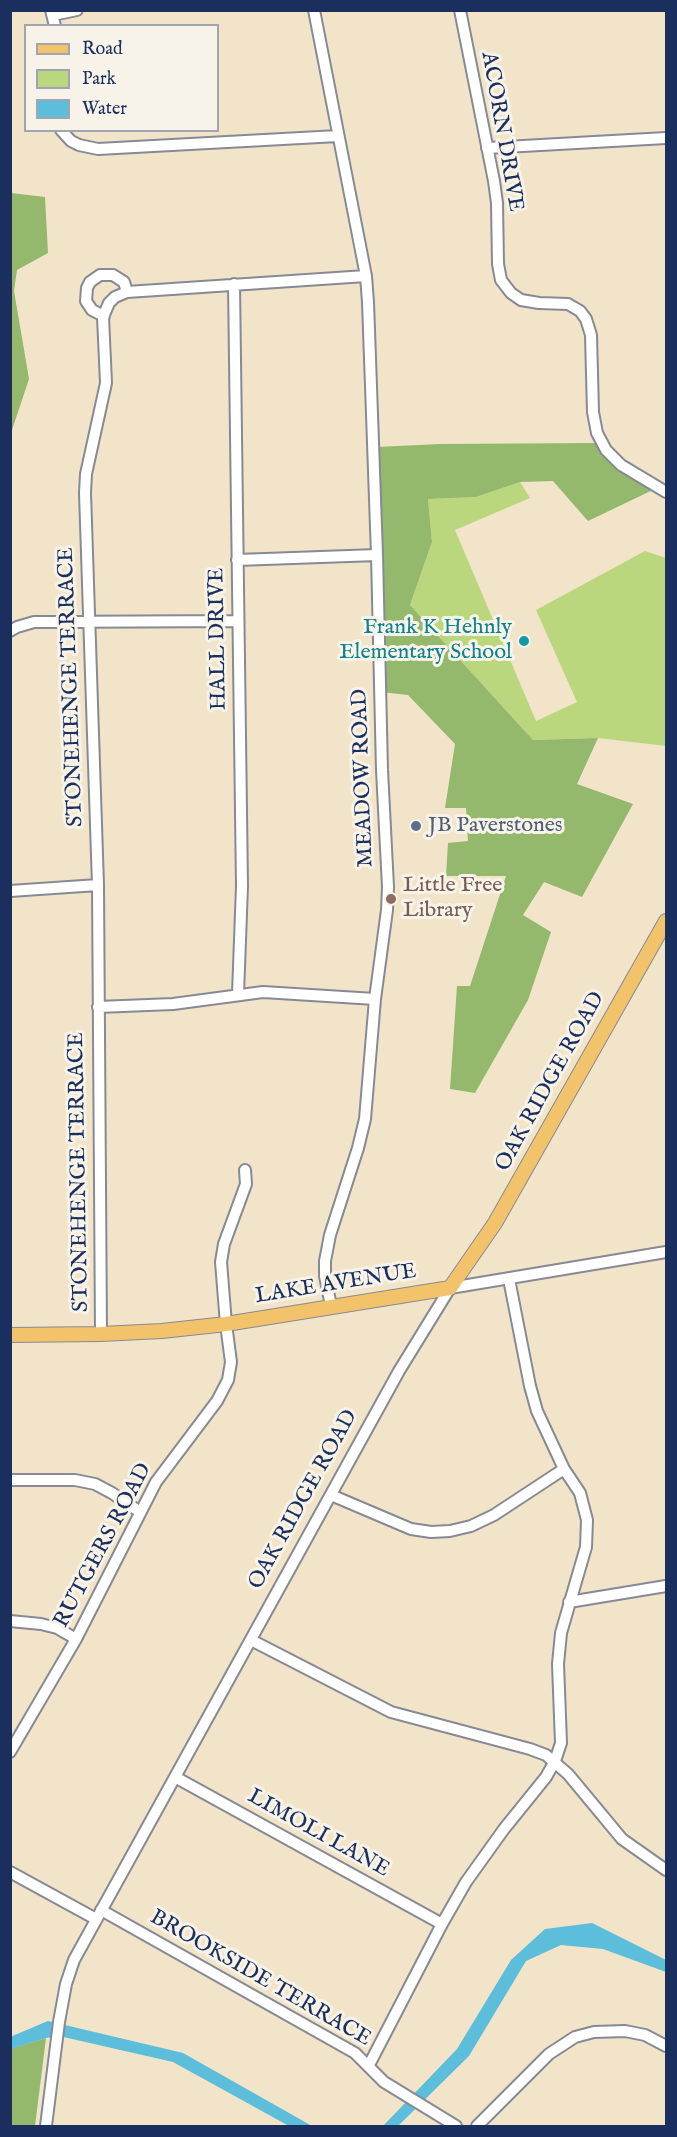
<!DOCTYPE html>
<style>
body{margin:0}
#map{position:relative;width:677px;height:2137px;overflow:hidden;background:#f1e4c9;font-family:"IM FELL English",serif}
canvas{display:block}
.frame{position:absolute;inset:0;border:12px solid #1b2f5e;pointer-events:none}
.legend{position:absolute;left:24px;top:24px;width:195px;height:108px;box-sizing:border-box;background:#f7f3e8;border:2px solid #9fa5b1;margin:0;padding:8px 10px;list-style:none;font-size:18px;color:#1b2f5e}
.legend li{display:flex;align-items:center;gap:12px;height:30px}
.legend b{width:30px;border:2px solid #9fa5b1}
</style>
<div id="map">
<canvas width="677" height="2137"></canvas>
<div class="frame"></div>
<ul class="legend">
<li><b style="height:8px;background:#f2c36a"></b>Road</li>
<li><b style="height:16px;background:#bbd77d"></b>Park</li>
<li><b style="height:16px;background:#5cbeda"></b>Water</li>
</ul>
</div>
<script>
const ctx = document.querySelector('canvas').getContext('2d');
ctx.lineJoin = 'round';
function fillPath(path, color) { ctx.fillStyle = color; ctx.fill(path, 'evenodd'); }
const toPath = rows => new Path2D(rows.map(r => 'M' + r).join(''));
function stroke(path, color, width, dash) { ctx.strokeStyle = color; ctx.lineWidth = width; ctx.lineCap = dash ? 'butt' : 'round'; ctx.setLineDash(dash || []); ctx.stroke(path); }
function label(font, color, halo, rows, align = 'center') {
  ctx.font = font + ' "IM FELL English",serif'; ctx.lineWidth = 6; ctx.setLineDash([]); ctx.textBaseline = 'middle'; ctx.strokeStyle = halo; ctx.fillStyle = color; for (const [text, x, y, turn = 0] of rows) {
    ctx.save(); ctx.translate(x, y); ctx.rotate((+turn || 0) * Math.PI / 180); ctx.textAlign = isNaN(turn) ? turn : align; if (halo) ctx.strokeText(text, 0, 0); ctx.fillText(text, 0, 0); ctx.restore();
  }
}
const green = toPath([
 [520,482,530,498,455,530,536,721,577,702,536,610,645,551,666,558,666,746,598,738,533,740,410,605,432,542,428,499,476,497]
]);
const forest = toPath([
 [11,193,45,197,48,253,17,270,14,291,29,379,11,433],
 [597,443,659,487,588,521,553,481,520,482,476,497,428,499,432,542,410,605,533,740,598,738,577,784,633,804,582,897,544,882,523,915,551,932,528,1000,475,1093,450,1089,457,986,470,986,506,876,446,876,448,843,468,841,466,808,445,808,455,744,408,695,381,692,376,447,441,444],
 [46,2038,35,2126,11,2126,10,2049]
]);
const water = toPath([
 [592,1923,666,1960,666,1972,603,1949,561,1945,526,1961,469,2056,398,2126,383,2126,457,2049,511,1960,545,1929],
 [48,2021,183,2053,312,2126,289,2126,173,2062,59,2036,46,2038,11,2049,10,2037]
]);
const minor = toPath([
 [51,10,55,26],
 [314,10,366,276,368,302,377,555,382,770,388,887,387,910,375,999,365,1119,358,1148,330,1235,325,1261,325,1276,331,1306],
 [460,10,494,181,497,203,498,264,501,280,511,293,521,300,539,303,568,304,580,311,586,319,591,335,593,412,597,433,606,450,621,465,666,492],
 [53,15,77,10],
 [61,130,71,141,79,145,98,149,338,136],
 [487,148,666,138],
 [234,284,242,886,238,994],
 [104,316,92,310,86,301,87,288,90,282,100,275,113,275,124,282,127,292],
 [237,560,377,555],
 [10,631,17,627,34,622,238,621],
 [10,891,98,885],
 [98,1007,173,1004,263,992,375,999],
 [101,1334,98,885,85,493,86,474,106,383,103,317,109,303,115,297,127,292,366,276],
 [10,1480,75,1480,95,1484,112,1493,140,1512],
 [331,1495,411,1529,431,1532,450,1531,471,1526,494,1515,564,1469],
 [569,1602,666,1586],
 [10,1621,41,1624,57,1628,76,1639],
 [251,1640,391,1712,530,1749,546,1755,568,1774,622,1839,666,1870],
 [10,1752,76,1639,156,1482,217,1401,228,1380,231,1362,226,1324,221,1262,224,1244,246,1184,245,1170],
 [175,1777,442,1924],
 [10,1872,96,1919],
 [101,1910,355,2053,384,2082,456,2126],
 [369,2065,442,1924,466,1882,504,1829,546,1777,555,1761,561,1743,558,1664,561,1633,586,1547,587,1520,580,1493,564,1469,537,1411,530,1386,509,1279],
 [46,2126,59,2022,66,1984,74,1960,399,1371,450,1288,666,1252],
 [477,2126,549,2054,575,2037,594,2032,625,2031,645,2035,666,2046]
]);
const major = toPath([
 [10,1335,101,1334,162,1331,226,1324,450,1288,495,1223,666,921]
]);
const markers = [
 [524,641,6,"#0f9aa8"],
 [416,826,6,"#5c6f8a"],
 [391,899,6,"#8d6e63"]
];
const streetNames = [
 ["ACORN DRIVE",501,132,80],
 ["HALL DRIVE",219,639,-91],
 ["STONEHENGE TERRACE",72,687,-92],
 ["MEADOW ROAD",364,778,-92],
 ["OAK RIDGE ROAD",551,1082,-61],
 ["STONEHENGE TERRACE",80,1172,-91],
 ["LAKE AVENUE",336,1285,-9],
 ["OAK RIDGE ROAD",304,1500,-61],
 ["RUTGERS ROAD",104,1546,-62],
 ["LIMOLI LANE",318,1834,29],
 ["BROOKSIDE TERRACE",260,1979,30]
];
const cultureNames = [
 ["Frank K Hehnly",512,628],
 ["Elementary School",512,653]
];
const serviceNames = [
 ["JB Paverstones",428,826]
];
const educationNames = [
 ["Little Free",403,886],
 ["Library",403,911]
];
fillPath(green, '#bbd77d');
fillPath(forest, '#94b86c');
fillPath(water, '#5cbeda');
stroke(minor, '#868a94', 14);
stroke(major, '#868a94', 16);
stroke(minor, '#fff', 10);
stroke(major, '#f2c36a', 14);
for (const [x, y, r, color] of markers) { const dot = new Path2D(); dot.arc(x, y, r, 0, 2 * Math.PI); ctx.fillStyle = color; ctx.fill(dot); stroke(dot, '#f7f3e8', 2); }
label('22px', '#1b2f5e', '#f7f3e8', streetNames);
label('22px', '#0d838f', '#f7f3e8', cultureNames, 'right');
label('22px', '#4e5e75', '#f7f3e8', serviceNames, 'left');
label('22px', '#785e54', '#f7f3e8', educationNames, 'left');
</script>
